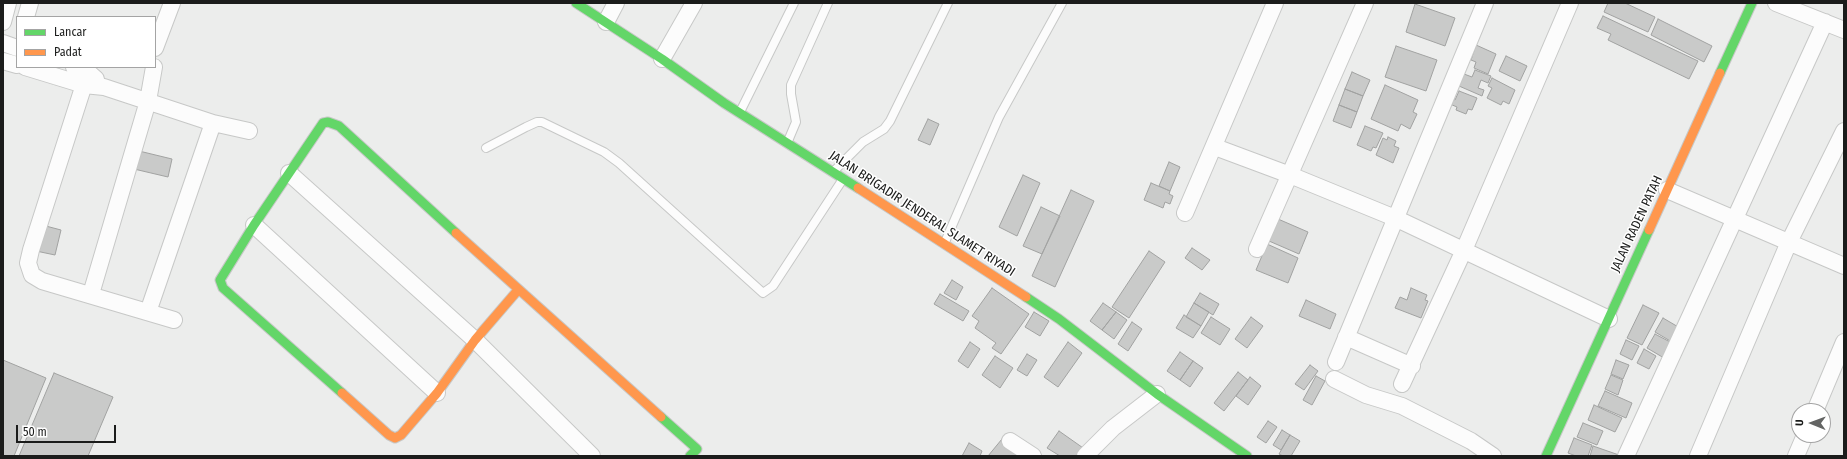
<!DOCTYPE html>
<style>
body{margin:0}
#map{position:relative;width:1847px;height:459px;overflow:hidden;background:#ecedec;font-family:"Fira Sans Condensed",sans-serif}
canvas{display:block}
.frame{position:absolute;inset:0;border:4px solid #1b1c1b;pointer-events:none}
.legend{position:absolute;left:16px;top:16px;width:140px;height:52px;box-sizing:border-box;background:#fff;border:1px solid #a4a4a4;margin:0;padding:5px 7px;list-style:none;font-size:12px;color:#1b1c1b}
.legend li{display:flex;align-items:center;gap:8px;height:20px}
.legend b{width:20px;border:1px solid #a4a4a4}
.north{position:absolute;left:1791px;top:403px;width:40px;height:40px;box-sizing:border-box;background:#fff;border:1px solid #a4a4a4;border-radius:50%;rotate:271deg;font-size:11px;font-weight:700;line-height:16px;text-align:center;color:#1b1c1b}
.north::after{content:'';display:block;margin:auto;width:14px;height:18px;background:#646564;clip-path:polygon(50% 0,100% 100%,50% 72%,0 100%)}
.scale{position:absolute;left:16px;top:425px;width:100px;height:18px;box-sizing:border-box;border:2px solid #1b1c1b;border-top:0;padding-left:5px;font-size:12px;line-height:14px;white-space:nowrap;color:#1b1c1b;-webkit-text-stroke:3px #fff;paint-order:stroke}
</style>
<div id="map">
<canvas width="1847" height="459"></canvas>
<div class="frame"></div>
<ul class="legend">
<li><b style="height:5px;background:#63d668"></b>Lancar</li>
<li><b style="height:5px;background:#ff974d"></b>Padat</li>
</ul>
<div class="north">U</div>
<div class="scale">50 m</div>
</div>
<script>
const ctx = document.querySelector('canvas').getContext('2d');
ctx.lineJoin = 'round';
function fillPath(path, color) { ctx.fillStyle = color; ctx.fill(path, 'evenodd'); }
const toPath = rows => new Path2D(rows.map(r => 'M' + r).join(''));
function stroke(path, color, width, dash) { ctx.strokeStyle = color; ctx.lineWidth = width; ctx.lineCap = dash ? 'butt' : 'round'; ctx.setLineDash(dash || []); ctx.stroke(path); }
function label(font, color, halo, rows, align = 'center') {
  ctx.font = font + ' "Fira Sans Condensed",sans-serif'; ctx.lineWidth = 3; ctx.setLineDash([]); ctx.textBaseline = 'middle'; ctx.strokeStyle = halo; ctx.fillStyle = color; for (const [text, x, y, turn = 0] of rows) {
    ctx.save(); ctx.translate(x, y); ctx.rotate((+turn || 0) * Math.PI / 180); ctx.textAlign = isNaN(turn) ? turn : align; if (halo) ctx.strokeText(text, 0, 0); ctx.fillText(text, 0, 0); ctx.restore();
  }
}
const building = toPath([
 [1608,3,1625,3,1655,17,1648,32,1604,12,1608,3],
 [1415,4,1455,18,1445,46,1406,32,1415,4],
 [1603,16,1698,61,1689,79,1608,40,1611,34,1597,28,1603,16],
 [1658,19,1712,46,1704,62,1651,35,1658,19],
 [1476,45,1496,54,1488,74,1474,68,1476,62,1471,60,1476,45],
 [1396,46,1437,60,1426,91,1385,77,1396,46],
 [1506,56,1527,66,1520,81,1499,71,1506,56],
 [1475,70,1491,76,1488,83,1481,80,1478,88,1484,90,1482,96,1459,86,1464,74,1472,77,1475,70],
 [1352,72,1370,80,1363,96,1345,89,1352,72],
 [1492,78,1515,90,1509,104,1503,101,1501,105,1487,98,1492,88,1488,86,1492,78],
 [1385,85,1418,100,1413,112,1417,114,1410,129,1401,124,1398,131,1371,119,1385,85],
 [1345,89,1363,96,1357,112,1339,105,1345,89],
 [1459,91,1477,98,1472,110,1468,109,1466,114,1456,110,1457,107,1450,104,1453,99,1455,100,1459,91],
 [1339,105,1357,112,1351,128,1333,121,1339,105],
 [928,119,939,124,930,145,918,140,928,119],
 [1365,126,1383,133,1376,148,1373,147,1371,151,1357,145,1365,126],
 [1388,137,1396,141,1394,146,1399,148,1393,163,1376,155,1383,138,1387,140,1388,137],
 [139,151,172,159,168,177,134,169,139,151],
 [1169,162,1180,167,1170,191,1159,186,1169,162],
 [1023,175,1040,183,1017,236,999,227,1023,175],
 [1151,183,1170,191,1169,194,1173,196,1170,204,1165,202,1163,208,1144,200,1151,183],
 [1071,190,1094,201,1055,287,1032,276,1071,190],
 [1041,207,1060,216,1042,254,1023,246,1041,207],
 [1278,219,1308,232,1299,254,1269,241,1278,219],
 [42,225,61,230,55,255,36,251,42,225],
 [1267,244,1298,258,1288,283,1256,270,1267,244],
 [1192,248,1210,260,1202,270,1185,258,1192,248],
 [1149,251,1165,262,1129,318,1112,307,1149,251],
 [952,280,963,287,956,300,944,293,952,280],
 [992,288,1029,314,1001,354,992,348,996,343,975,328,979,321,972,316,992,288],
 [1411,288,1427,295,1425,300,1428,301,1421,318,1395,308,1400,297,1407,300,1411,288],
 [1200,293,1219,304,1213,315,1194,303,1200,293],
 [940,294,969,311,963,321,934,304,940,294],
 [1306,300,1336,314,1330,329,1299,316,1306,300],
 [1103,303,1116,312,1102,330,1090,321,1103,303],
 [1194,303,1209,312,1201,326,1186,317,1194,303],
 [1643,305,1659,313,1642,345,1627,338,1643,305],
 [1034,312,1049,321,1040,336,1025,327,1034,312],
 [1116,312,1127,320,1114,339,1102,330,1116,312],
 [1184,315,1201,326,1193,338,1176,328,1184,315],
 [1211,317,1230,329,1220,345,1201,333,1211,317],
 [1251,317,1263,326,1247,348,1235,339,1251,317],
 [1663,318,1680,328,1672,342,1655,332,1663,318],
 [1132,322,1142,329,1128,351,1118,344,1132,322],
 [1655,334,1672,343,1664,358,1647,348,1655,334],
 [1626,340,1639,346,1632,360,1620,354,1626,340],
 [970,342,980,349,968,368,958,361,970,342],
 [1068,342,1082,353,1058,387,1044,377,1068,342],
 [1644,349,1656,356,1649,369,1637,363,1644,349],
 [1180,352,1193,361,1180,380,1167,371,1180,352],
 [1027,354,1037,360,1027,376,1017,370,1027,354],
 [995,356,1013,368,1000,388,982,375,995,356],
 [3,360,46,378,14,456,3,456,3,360],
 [1616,360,1629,365,1623,379,1611,374,1616,360],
 [1193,361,1203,368,1190,387,1180,380,1193,361],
 [1310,365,1318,371,1304,390,1295,384,1310,365],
 [1238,372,1248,380,1224,411,1214,403,1238,372],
 [54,373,113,397,88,456,19,456,54,373],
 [1611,375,1623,380,1618,395,1605,389,1611,375],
 [1316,376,1325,381,1312,405,1303,400,1316,376],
 [1250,377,1261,386,1248,405,1236,396,1250,377],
 [1605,391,1632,403,1626,418,1598,406,1605,391],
 [1594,405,1622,418,1615,432,1588,420,1594,405],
 [1268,421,1277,427,1266,443,1257,437,1268,421],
 [1583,423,1603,431,1597,445,1577,437,1583,423],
 [1282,430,1290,435,1281,450,1273,445,1282,430],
 [1059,431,1086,450,1081,456,1060,456,1047,448,1059,431],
 [1290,435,1300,441,1291,456,1283,456,1279,454,1290,435],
 [1574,438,1592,445,1588,456,1576,456,1568,453,1574,438],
 [1002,439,1024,456,988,456,1002,439],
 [969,443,982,451,980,456,962,456,969,443],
 [1593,446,1619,455,1619,456,1590,456,1593,446]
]);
const lane = toPath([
 [740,112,794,3],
 [788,141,796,122,791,94,791,85,828,3],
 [486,148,526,127,537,122,542,122,604,152,619,163,763,293,773,286,843,179],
 [834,171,863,142,884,129,890,121,948,3],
 [945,242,999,117,1062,3]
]);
const street = toPath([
 [1776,3,1844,30],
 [26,17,30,3],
 [3,22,8,3],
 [606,22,616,3],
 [3,43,17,48],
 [155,48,172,3],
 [662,59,694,3],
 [3,61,17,65],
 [25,67,84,85,104,87,213,123,249,131],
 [74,67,88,72,96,79],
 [88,72,31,250,28,263,32,275,42,281,174,320],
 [1215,147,1290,175,1395,218,1609,319],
 [289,173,475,340,592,456],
 [1667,190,1844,266],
 [1185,213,1275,3],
 [254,225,437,393],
 [1257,249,1365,3],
 [91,294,148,101,154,67],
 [148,312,213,123],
 [1346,337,1412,366],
 [1336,362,1485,3],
 [1334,379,1366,395,1402,406,1471,441,1493,456],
 [1402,384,1464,250,1570,3],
 [1815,411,1844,342],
 [1010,441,1033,456],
 [1085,456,1113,428,1157,394],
 [1626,456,1825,22],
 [1698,456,1789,242,1844,131],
 [1796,456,1805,435]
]);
const fast = toPath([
 [576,3,662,59,724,103,858,188],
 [1720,73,1752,3],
 [1026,297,1059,319,1157,394,1247,456],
 [342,393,223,288,220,280,254,225,323,123,328,122,339,126,456,233],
 [661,417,697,449,690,456],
 [1546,456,1649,230]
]);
const slow = toPath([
 [858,188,1026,297],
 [1649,230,1720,73],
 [456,233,661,417],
 [342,393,389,435,395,438,401,435,437,393,475,340,518,290]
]);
const streetNames = [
 ["JALAN BRIGADIR JENDERAL SLAMET RIYADI",922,214,33],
 ["JALAN RADEN PATAH",1637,224,-65]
];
fillPath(building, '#c9cac9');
stroke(building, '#a1a2a1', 1);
stroke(lane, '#c7c8c7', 10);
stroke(street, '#c7c8c7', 18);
stroke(fast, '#c7c8c7', 11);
stroke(slow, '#c7c8c7', 11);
stroke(lane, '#fcfcfc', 8);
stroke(street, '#fcfcfc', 16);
stroke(fast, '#63d668', 9);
stroke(slow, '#ff974d', 9);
label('13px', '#1b1c1b', '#fff', streetNames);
</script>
